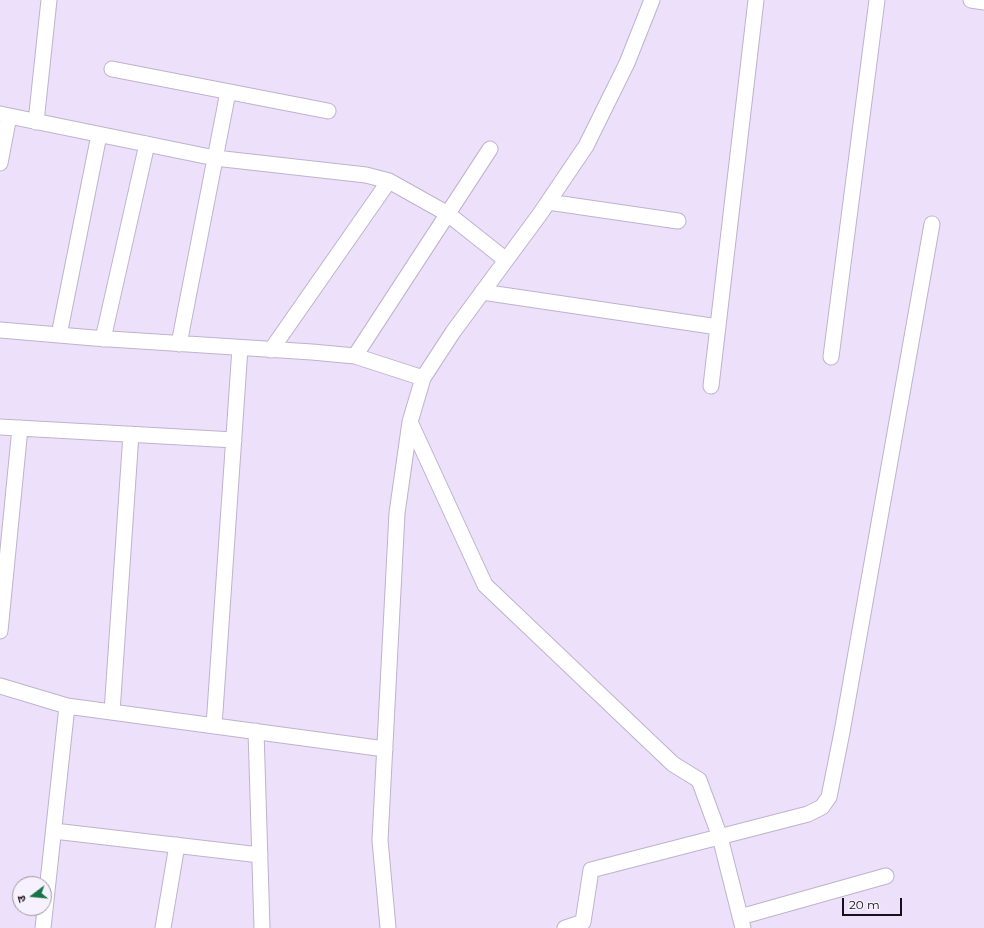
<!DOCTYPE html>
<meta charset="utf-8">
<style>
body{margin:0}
#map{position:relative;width:984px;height:928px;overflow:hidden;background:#ede0fb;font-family:Montserrat,"Noto Sans Devanagari",sans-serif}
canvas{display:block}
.north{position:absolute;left:12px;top:876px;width:40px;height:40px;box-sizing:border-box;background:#f6f1fc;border:1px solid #9c97a1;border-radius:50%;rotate:254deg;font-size:11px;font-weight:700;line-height:16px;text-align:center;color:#151019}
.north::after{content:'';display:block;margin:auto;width:14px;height:18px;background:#167348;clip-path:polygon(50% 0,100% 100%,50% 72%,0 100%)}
.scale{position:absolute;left:842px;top:898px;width:60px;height:18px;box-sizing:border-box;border:2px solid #151019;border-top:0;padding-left:5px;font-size:12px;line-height:14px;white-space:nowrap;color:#151019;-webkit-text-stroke:3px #f6f1fc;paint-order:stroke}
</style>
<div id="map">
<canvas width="984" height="928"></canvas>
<div class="north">उ</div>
<div class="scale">20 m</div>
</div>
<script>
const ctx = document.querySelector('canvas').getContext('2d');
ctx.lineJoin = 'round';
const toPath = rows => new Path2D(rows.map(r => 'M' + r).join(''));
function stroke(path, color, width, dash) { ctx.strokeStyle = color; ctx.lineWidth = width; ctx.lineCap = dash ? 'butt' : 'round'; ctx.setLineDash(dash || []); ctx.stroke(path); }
const minor = toPath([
 [971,0,984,2],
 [112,69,328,111],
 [0,114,215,158,366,175,389,181,448,214,506,260],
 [36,122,49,0],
 [0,163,9,116],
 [548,202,678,221],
 [482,292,718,327],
 [0,330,94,338,312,352,355,356,423,378],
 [59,335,99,135],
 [103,339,147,144],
 [179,344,228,92],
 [271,350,389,181],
 [355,356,490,149],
 [831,357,877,0],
 [711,386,756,0],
 [410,422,485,585,673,764,699,780,720,837,743,928],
 [0,427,234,440],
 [0,631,20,428],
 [0,686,67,706,385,749],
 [112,712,131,434],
 [214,726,240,348],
 [256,731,262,928],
 [54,831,260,855],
 [740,917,886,876],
 [43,928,67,706],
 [163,928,177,845],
 [388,928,380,840,397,513,410,422,423,378,453,332,540,214,586,146,627,63,652,0],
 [565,928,583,922,591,870,808,814,822,807,829,797,842,732,932,224]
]);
stroke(minor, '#bfb2cc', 17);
stroke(minor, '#fff', 15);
</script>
